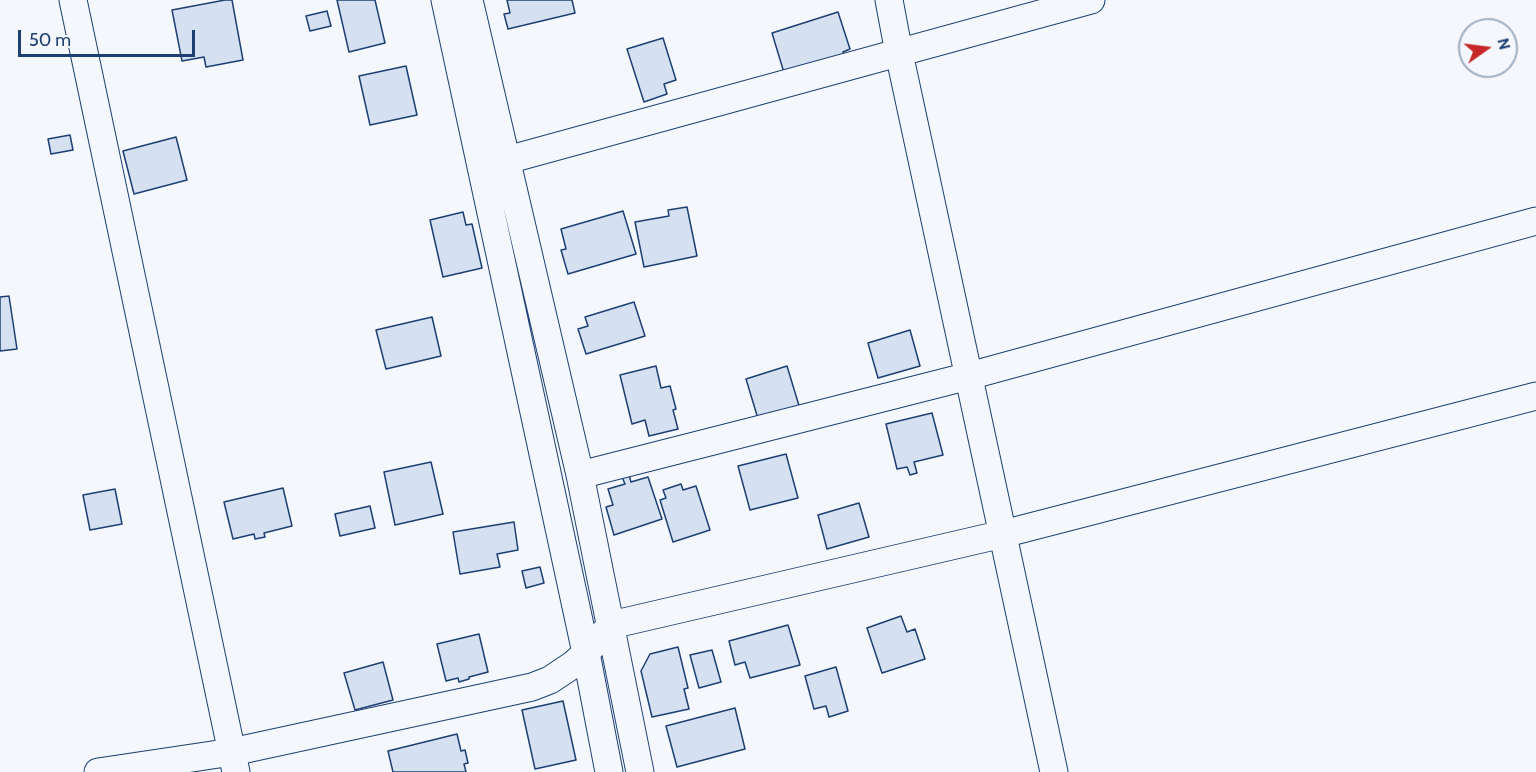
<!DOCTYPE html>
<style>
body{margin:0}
#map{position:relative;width:1536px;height:772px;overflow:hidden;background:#f4f7fb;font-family:Cabin,sans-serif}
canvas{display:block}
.north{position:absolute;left:1458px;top:18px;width:60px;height:60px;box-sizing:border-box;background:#f4f7fb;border:2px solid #9eadc5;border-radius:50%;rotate:76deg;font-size:16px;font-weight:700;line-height:24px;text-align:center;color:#1d3f73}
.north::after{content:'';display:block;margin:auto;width:21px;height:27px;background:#c62828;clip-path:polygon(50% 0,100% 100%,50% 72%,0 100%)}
.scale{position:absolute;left:18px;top:30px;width:177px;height:27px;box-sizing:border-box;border:3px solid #1d3f73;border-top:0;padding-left:8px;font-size:18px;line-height:21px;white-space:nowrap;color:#1d3f73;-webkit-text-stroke:4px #f4f7fb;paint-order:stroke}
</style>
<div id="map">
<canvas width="1536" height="772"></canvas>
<div class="north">N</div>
<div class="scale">50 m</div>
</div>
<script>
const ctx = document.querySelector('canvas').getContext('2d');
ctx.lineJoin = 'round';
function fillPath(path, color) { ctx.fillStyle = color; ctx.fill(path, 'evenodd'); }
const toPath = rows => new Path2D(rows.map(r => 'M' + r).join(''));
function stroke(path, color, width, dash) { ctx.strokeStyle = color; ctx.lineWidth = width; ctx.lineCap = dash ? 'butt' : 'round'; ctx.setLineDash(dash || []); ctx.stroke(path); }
const building = toPath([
 [225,0,232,0,243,60,206,67,204,57,182,61,172,10,225,0],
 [337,0,375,0,385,43,349,52,337,0],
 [507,0,572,0,575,13,508,29,504,14,510,13,507,0],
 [327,11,331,26,310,31,306,16,327,11],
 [838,12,850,49,843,52,845,58,785,76,772,33,838,12],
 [663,38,676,80,664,84,667,94,644,102,627,49,663,38],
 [406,66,417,115,370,125,359,76,406,66],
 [70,135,73,150,51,154,48,139,70,135],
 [176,137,187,180,134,194,123,151,176,137],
 [687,207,697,256,644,267,635,222,669,216,668,210,687,207],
 [623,211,636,254,568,274,561,250,566,249,561,229,623,211],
 [463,212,466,225,472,224,482,268,443,277,430,220,463,212],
 [9,296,17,349,0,351,0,297,9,296],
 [634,302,645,336,586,354,578,329,588,326,585,317,634,302],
 [432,317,441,356,386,369,376,330,432,317],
 [910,330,920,366,878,378,868,343,910,330],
 [656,366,661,388,670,386,676,409,673,410,678,429,649,436,645,420,632,424,620,375,656,366],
 [787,366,800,409,759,422,746,379,787,366],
 [932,413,943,455,914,462,917,473,910,475,907,467,897,469,886,424,932,413],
 [786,454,798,498,750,510,738,466,786,454],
 [431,462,443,514,395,525,384,472,431,462],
 [629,475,631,482,648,477,662,519,614,535,606,507,613,505,608,489,625,484,622,477,629,475],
 [681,484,683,490,696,486,710,530,673,542,660,500,666,498,663,490,681,484],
 [283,488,292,526,264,533,265,537,255,539,254,534,233,539,224,502,283,488],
 [115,489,122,524,90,530,83,495,115,489],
 [859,503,869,537,827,549,818,515,859,503],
 [370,506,375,528,340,536,335,514,370,506],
 [514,522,518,550,497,554,500,567,460,574,453,532,514,522],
 [540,567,544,583,526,588,522,571,540,567],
 [901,616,907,632,915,629,925,659,882,673,867,628,901,616],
 [788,625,800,665,750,678,745,662,735,665,729,641,788,625],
 [479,634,488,672,469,677,469,679,459,682,458,678,446,681,437,644,479,634],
 [678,647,688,688,684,689,689,709,652,717,641,671,650,654,678,647],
 [712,650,721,682,699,688,690,655,712,650],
 [383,662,393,700,355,710,344,673,383,662],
 [836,667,848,711,829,717,826,706,814,709,805,676,836,667],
 [563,701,576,760,535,769,522,710,563,701],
 [735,708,745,749,677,767,666,726,735,708],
 [457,734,461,751,465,750,468,763,464,764,466,772,393,772,388,751,457,734]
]);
const minor = toPath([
 [73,0,236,772],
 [445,0,586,653,609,772],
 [469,0,580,475,640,772],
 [889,0,899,53,1054,772],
 [507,160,1091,0],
 [580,475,969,376,1536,221],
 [98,772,232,752,532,687,550,680,574,664,586,653,611,625,1003,534,1536,396]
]);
fillPath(building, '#d5e0f0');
stroke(building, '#1d3f73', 1.5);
stroke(minor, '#1d3f73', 29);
stroke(minor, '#f4f7fb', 27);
</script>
